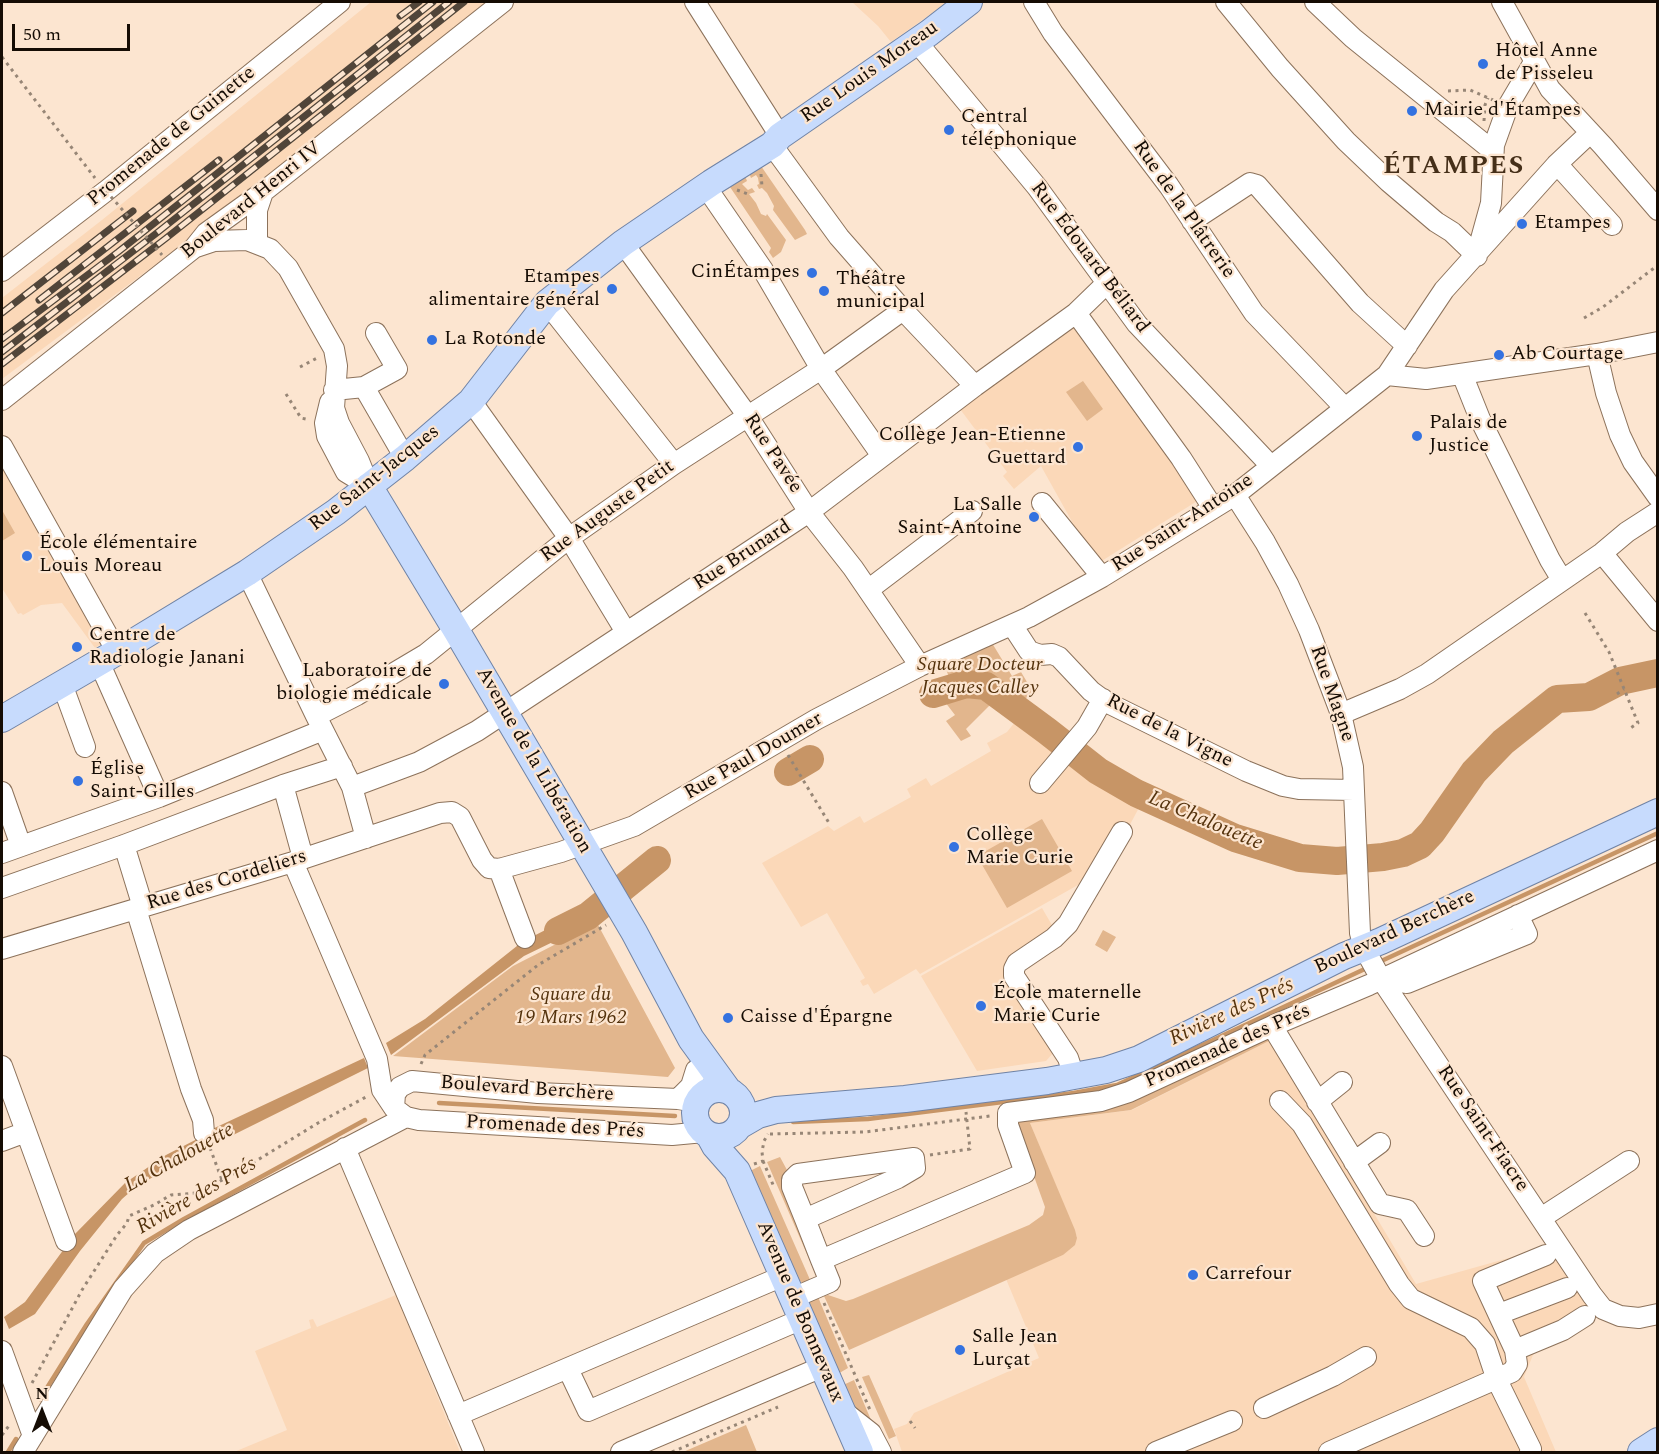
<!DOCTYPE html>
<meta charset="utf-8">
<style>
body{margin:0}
#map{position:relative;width:1659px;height:1454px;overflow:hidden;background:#fce5d0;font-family:Spectral,serif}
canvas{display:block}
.frame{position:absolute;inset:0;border:3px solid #150c04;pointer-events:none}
.north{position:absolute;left:12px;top:1382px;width:60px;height:60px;-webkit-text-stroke:4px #fce5d0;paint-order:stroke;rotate:0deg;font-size:16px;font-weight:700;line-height:24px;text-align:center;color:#150c04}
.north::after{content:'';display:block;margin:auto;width:21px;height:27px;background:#150c04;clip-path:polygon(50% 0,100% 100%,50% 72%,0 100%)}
.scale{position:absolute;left:12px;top:24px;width:118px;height:27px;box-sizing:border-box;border:3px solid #150c04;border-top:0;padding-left:8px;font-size:18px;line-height:21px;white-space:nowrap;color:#150c04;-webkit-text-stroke:4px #fce5d0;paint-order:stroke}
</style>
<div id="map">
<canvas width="1659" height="1454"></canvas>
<div class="frame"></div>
<div class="north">N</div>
<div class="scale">50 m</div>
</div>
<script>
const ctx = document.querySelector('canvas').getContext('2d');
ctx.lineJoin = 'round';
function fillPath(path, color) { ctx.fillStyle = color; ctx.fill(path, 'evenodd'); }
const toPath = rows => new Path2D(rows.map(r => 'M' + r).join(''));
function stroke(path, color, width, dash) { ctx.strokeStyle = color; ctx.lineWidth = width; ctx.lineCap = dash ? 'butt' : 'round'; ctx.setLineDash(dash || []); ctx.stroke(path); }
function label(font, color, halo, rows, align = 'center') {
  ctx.font = font + ' Spectral,serif'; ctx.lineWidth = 4.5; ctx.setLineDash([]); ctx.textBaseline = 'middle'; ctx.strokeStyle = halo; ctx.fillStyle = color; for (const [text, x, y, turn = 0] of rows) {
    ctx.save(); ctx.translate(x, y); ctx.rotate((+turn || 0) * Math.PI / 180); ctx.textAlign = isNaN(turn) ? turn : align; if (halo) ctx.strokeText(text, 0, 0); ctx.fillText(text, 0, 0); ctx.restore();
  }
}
const built = toPath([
 [371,2,486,2,199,232,2,379,2,298,102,220],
 [852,2,948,2,891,42,878,26],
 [1072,322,1202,498,1100,562,1075,527,1041,466,1014,489,1003,476,1007,472,960,409],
 [2,463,101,644,95,648,62,603,41,605,23,615,21,613,18,614,2,588],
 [1015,722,1142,802,1101,879,1085,881,920,974,916,969,874,994,868,984,863,986,860,981,865,978,827,913,801,927,762,863,828,826,834,831,860,816,864,823,911,797,907,789,926,778,931,786,991,751,987,743,1007,732],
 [1042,908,1063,944,1005,980,1053,1053,1046,1061,977,1071,921,976],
 [1271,1040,1416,1284,1548,1247,1591,1309,1535,1350,1524,1377,1556,1452,902,1452,894,1429,907,1424,914,1413,1039,1358,1006,1279,1063,1255,1077,1237,1030,1123,1132,1110],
 [396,1295,460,1452,234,1452,287,1430,255,1351,311,1328,309,1320,313,1319,317,1327]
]);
const green = toPath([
 [761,166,805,230,807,234,795,240,773,210,774,206,767,193,762,188,759,189,757,185,759,184,758,178,756,175,751,178,749,173],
 [745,176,747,181,742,184,748,190,752,188,755,192,749,194,756,203,761,214,766,216,767,214,786,240,781,252,773,258,769,252,771,248,730,187],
 [1083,381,1103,409,1087,421,1066,392],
 [2,510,15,533,2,541],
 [992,643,1012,676,1021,672,1033,692,1019,704,1010,700,1006,704,1006,708,996,699,966,729,971,736,961,741,946,721,955,715,945,702,957,698,944,664],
 [1042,819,1072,871,1007,908,977,856],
 [597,923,675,1068,668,1077,393,1056,513,966],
 [1103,930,1116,937,1107,952,1095,945],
 [1266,1038,1271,1040,1131,1110,1030,1123,1075,1230,1077,1238,1075,1245,1063,1255,849,1350,824,1296,828,1295,846,1301,853,1299,1029,1225,1043,1215,1045,1207,1013,1118,1131,1102],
 [780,1157,787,1170,782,1181,816,1275,767,1162],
 [760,1166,811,1282,804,1283,795,1279,748,1172],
 [818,1297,848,1368,836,1375,806,1303],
 [869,1375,896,1436,889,1439,862,1377],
 [854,1380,874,1427,851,1405,841,1386],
 [746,1425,757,1452,683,1452]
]);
const water = toPath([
 [590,907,598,920,524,956,391,1055,386,1043,425,1019,522,942],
 [364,1058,368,1068,211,1146,206,1132],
 [203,1136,207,1147,137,1186,122,1199,80,1251,35,1314,9,1329,4,1317,25,1302,75,1234,125,1183,166,1155]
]);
const stream = toPath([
 [1377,963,1658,833],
 [439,1103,675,1116],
 [793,1122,868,1119,1074,1093,1117,1085,1369,967],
 [40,1399,87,1324,144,1243,184,1219,365,1120],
 [8,1452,16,1439]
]);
const river = toPath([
 [933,694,966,684,986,686,1047,731,1098,771,1136,793,1235,838,1300,858,1337,861,1383,857,1403,853,1420,845,1432,832,1474,772,1503,742,1557,699,1589,697,1620,681,1658,673],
 [788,772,810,759],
 [558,931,588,916,657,860]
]);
const path = toPath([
 [2,57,95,178],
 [1448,91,1470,90,1493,100],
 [1484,121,1485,105,1488,98],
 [761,174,762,187],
 [737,190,748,194],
 [1584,318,1603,307,1658,265],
 [300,367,319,357],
 [286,394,301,418,310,420],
 [1585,613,1609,652,1638,723,1629,729],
 [1617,694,1624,689],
 [788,755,829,823],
 [421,1064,425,1055,538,965,606,925],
 [770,1134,865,1132,990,1116],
 [210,1148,222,1180],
 [930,1155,970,1149,966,1112],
 [763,1161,774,1187],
 [754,1164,763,1161,762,1152,764,1141,768,1134],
 [824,1303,870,1410],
 [32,1383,82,1290,117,1235,127,1223,129,1216,154,1205,171,1195,197,1193,238,1172,318,1123,366,1097],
 [910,1421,915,1428],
 [2,1435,11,1423],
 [672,1452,778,1407]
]);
const minor = toPath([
 [695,2,780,136],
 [1034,2,1053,33,1169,186,1254,313,1345,408],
 [1226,2,1280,68,1346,141,1389,182,1436,222,1452,232,1477,256],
 [1315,2,1353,38,1493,151],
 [1502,2,1550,89,1603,146,1658,210],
 [916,41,1037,187,1137,324,1271,466],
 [772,145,839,237,903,310,975,386],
 [1557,164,1612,225],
 [706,187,763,270,821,369,882,456],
 [1192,221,1250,183,1257,185,1360,303,1407,346],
 [257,242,257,210,263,192],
 [623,243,747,415,809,512,853,568,920,666],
 [196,247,214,241,247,240,270,249,288,268,334,349,337,366,334,408,339,423,359,461,369,486],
 [1478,250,1491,203,1494,145,1508,106,1534,62],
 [2,271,106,191,340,2],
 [547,303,674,464],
 [1076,313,1181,458,1213,508],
 [1597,354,1606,393,1620,435,1633,462,1658,497],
 [1462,374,1480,419,1550,560,1562,580],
 [1387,375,1426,379,1597,354,1658,342],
 [364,387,397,369,376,333],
 [334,390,364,387,405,458],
 [2,400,194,248,206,233,263,192,503,2],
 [471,401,569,538,626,632],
 [330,402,325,423,327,436,346,472,369,486],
 [2,446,117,652],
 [1235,495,1265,542,1288,584,1309,630,1341,714,1353,767,1360,933,1364,948,1381,979,1592,1295,1603,1309,1620,1316,1639,1318,1658,1314],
 [1042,503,1102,577],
 [1602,553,1658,621],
 [247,573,316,716,352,787,366,838],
 [868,590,972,511],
 [1012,625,1029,651,1040,655,1052,654,1059,657,1091,691,1106,702,1246,771,1283,786,1299,789,1354,790],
 [99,662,159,797],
 [62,684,85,747],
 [1341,714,1400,689,1427,674,1602,553,1627,532,1658,512],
 [316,716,357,695,426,654,569,538,674,464,821,369,903,310],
 [1040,783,1087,727,1103,699],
 [283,785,303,858],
 [352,787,419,762,477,731,809,512,975,386,1076,313,1107,283],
 [2,792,21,846],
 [124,845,143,907],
 [2,853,159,797,323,730],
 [293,862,377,1059,382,1090,394,1108,406,1117,419,1120,672,1135,704,1132],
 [499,869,525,938],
 [2,888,124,845,283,785,342,766],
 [136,909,191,1089,203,1120,204,1133],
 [2,949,293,862,440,813,452,812,460,817,482,860,489,868,499,869,561,852,634,826,817,719,920,666,1029,617,1102,577,1235,495,1387,375,1444,290,1557,164,1590,133],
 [1381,979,1407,983,1527,934,1518,915],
 [1272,1026,1380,1204,1407,1210,1424,1236],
 [2,1066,66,1241],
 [1074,1076,1068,1058,1014,976,1014,969,1017,963,1054,938,1068,924,1122,832],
 [678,1099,691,1086,696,1070],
 [1280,1101,1302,1124,1399,1284,1411,1299,1471,1328,1485,1344,1497,1380,1531,1449,1530,1452],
 [1317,1102,1342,1082],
 [394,1108,395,1094,400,1087,412,1081,538,1093,678,1099,697,1102],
 [2,1141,26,1132],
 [345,1148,474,1452],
 [1354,1162,1380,1143],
 [1541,1218,1629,1161],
 [821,1260,1025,1173,1008,1125,1008,1113,1101,1101,1129,1092,1272,1026,1369,985,1658,850],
 [793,1298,830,1282,821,1260,805,1219,792,1187,792,1180,798,1174,914,1158,915,1168,898,1178,805,1219],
 [1499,1314,1567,1288],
 [1515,1350,1563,1330,1585,1316],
 [2,1351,33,1436],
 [568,1369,588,1411,802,1319],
 [1264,1408,1333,1376,1366,1357],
 [843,1411,871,1433,881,1452],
 [458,1415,783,1276],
 [23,1452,123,1289,155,1253,189,1230,406,1117],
 [621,1452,822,1367],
 [1156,1452,1232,1421],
 [1329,1452,1512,1372,1517,1364,1515,1350,1483,1281,1546,1255]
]);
const major = toPath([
 [369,486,456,630,634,932,691,1039,728,1090],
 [2,719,127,646,247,573,336,512,405,458,471,401,547,303,623,243,711,183,772,145,780,136,929,33,969,2],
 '695 1113a24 24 0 1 1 48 0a24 24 0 1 1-48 0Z',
 [739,1126,758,1115,776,1110,905,1099,1047,1081,1106,1070,1139,1059,1344,956,1381,941,1658,812],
 [709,1135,715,1146,737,1171,860,1452],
 [1641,1452,1658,1441]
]);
const rail = toPath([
 [400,16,419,2],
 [39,300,219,160],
 [2,313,133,211],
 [2,339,118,252,433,2],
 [2,352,158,232,449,2],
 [2,364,165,239,464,2]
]);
const pathBridge = toPath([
 [106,191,162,255]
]);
const markers = [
 [1483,64,6,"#3472e0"],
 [1412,111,6,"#3472e0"],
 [949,130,6,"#3472e0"],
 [1522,224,6,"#3472e0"],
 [812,273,6,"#3472e0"],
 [612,289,6,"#3472e0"],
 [824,291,6,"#3472e0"],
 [432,340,6,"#3472e0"],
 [1499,355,6,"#3472e0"],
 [1417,436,6,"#3472e0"],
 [1078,447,6,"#3472e0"],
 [1034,517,6,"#3472e0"],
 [27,556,6,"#3472e0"],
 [77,647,6,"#3472e0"],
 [444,684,6,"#3472e0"],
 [78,781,6,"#3472e0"],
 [954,847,6,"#3472e0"],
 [981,1006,6,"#3472e0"],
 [728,1018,6,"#3472e0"],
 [1193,1275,6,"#3472e0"],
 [960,1350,6,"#3472e0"]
];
const poiNames = [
 ["Hôtel Anne",1495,52],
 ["de Pisseleu",1495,75],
 ["Mairie d'Étampes",1424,111],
 ["Central",961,118],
 ["téléphonique",961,141],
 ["Etampes",1534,224],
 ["CinÉtampes",800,273,"right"],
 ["Etampes",600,278,"right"],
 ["alimentaire général",600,301,"right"],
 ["Théâtre",836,280],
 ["municipal",836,303],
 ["La Rotonde",444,340],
 ["Ab Courtage",1511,355],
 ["Palais de",1429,424],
 ["Justice",1429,447],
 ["Collège Jean-Etienne",1066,436,"right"],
 ["Guettard",1066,459,"right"],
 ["La Salle",1022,506,"right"],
 ["Saint-Antoine",1022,529,"right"],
 ["École élémentaire",39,544],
 ["Louis Moreau",39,567],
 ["Centre de",89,636],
 ["Radiologie Janani",89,659],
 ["Laboratoire de",432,672,"right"],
 ["biologie médicale",432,695,"right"],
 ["Église",90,770],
 ["Saint-Gilles",90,793],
 ["Collège",966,836],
 ["Marie Curie",966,859],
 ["École maternelle",993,994],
 ["Marie Curie",993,1017],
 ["Caisse d'Épargne",740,1018],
 ["Carrefour",1205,1275],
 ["Salle Jean",972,1338],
 ["Lurçat",972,1361]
];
const streetNames = [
 ["Rue Louis Moreau",870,73,-35],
 ["Promenade de Guinette",172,137,-39],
 ["Boulevard Henri IV",252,201,-39],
 ["Rue de la Plâtrerie",1183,210,55],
 ["Rue Édouard Béliard",1089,258,53],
 ["Rue Pavée",772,454,57],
 ["Rue Saint-Jacques",375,479,-38],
 ["Rue Auguste Petit",608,512,-36],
 ["Rue Saint-Antoine",1183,524,-33],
 ["Rue Brunard",743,556,-33],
 ["Rue Magne",1331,694,71],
 ["Rue de la Vigne",1169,732,27],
 ["Rue Paul Doumer",754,757,-30],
 ["Avenue de la Libération",533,761,60],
 ["Rue des Cordeliers",227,881,-17],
 ["Boulevard Berchère",1395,933,-25],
 ["Promenade des Prés",1228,1047,-24],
 ["Boulevard Berchère",527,1090,4],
 ["Promenade des Prés",555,1128,3],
 ["Rue Saint-Fiacre",1482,1129,56],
 ["Avenue de Bonnevaux",799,1312,67]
];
const parkNames = [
 ["Square Docteur",980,666],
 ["Jacques Calley",980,689],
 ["Square du",571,996],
 ["19 Mars 1962",571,1019]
];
const waterNames = [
 ["La Chalouette",1205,822,23],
 ["Rivière des Prés",1232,1013,-25],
 ["La Chalouette",180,1159,-29],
 ["Rivière des Prés",197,1197,-30]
];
const districtNames = [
 ["ÉTAMPES",1454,168]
];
fillPath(built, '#fbd8b8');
fillPath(green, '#e2b68d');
fillPath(water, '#c79566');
stroke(stream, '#c79566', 4.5);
stroke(river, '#c79566', 28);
stroke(minor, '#8c725b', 22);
stroke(major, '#7083a5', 28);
stroke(path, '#978676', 3, [3, 4.5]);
stroke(minor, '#fff', 20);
stroke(major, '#c7dbfd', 26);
stroke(rail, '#514539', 7);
stroke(rail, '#fce5d0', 4.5, [14]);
stroke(pathBridge, '#978676', 3, [3, 4.5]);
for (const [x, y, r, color] of markers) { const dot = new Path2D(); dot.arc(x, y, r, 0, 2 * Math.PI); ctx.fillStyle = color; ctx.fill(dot); stroke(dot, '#fce5d0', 2); }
label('20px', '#150c04', '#fce5d0', poiNames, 'left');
label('20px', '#150c04', '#fce5d0', streetNames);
label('italic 20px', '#54320c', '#fce5d0', parkNames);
label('italic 21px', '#55330d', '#fce5d0', waterNames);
ctx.letterSpacing = '1.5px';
label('bold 26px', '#452f19', '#fce5d0', districtNames);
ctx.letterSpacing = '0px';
</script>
